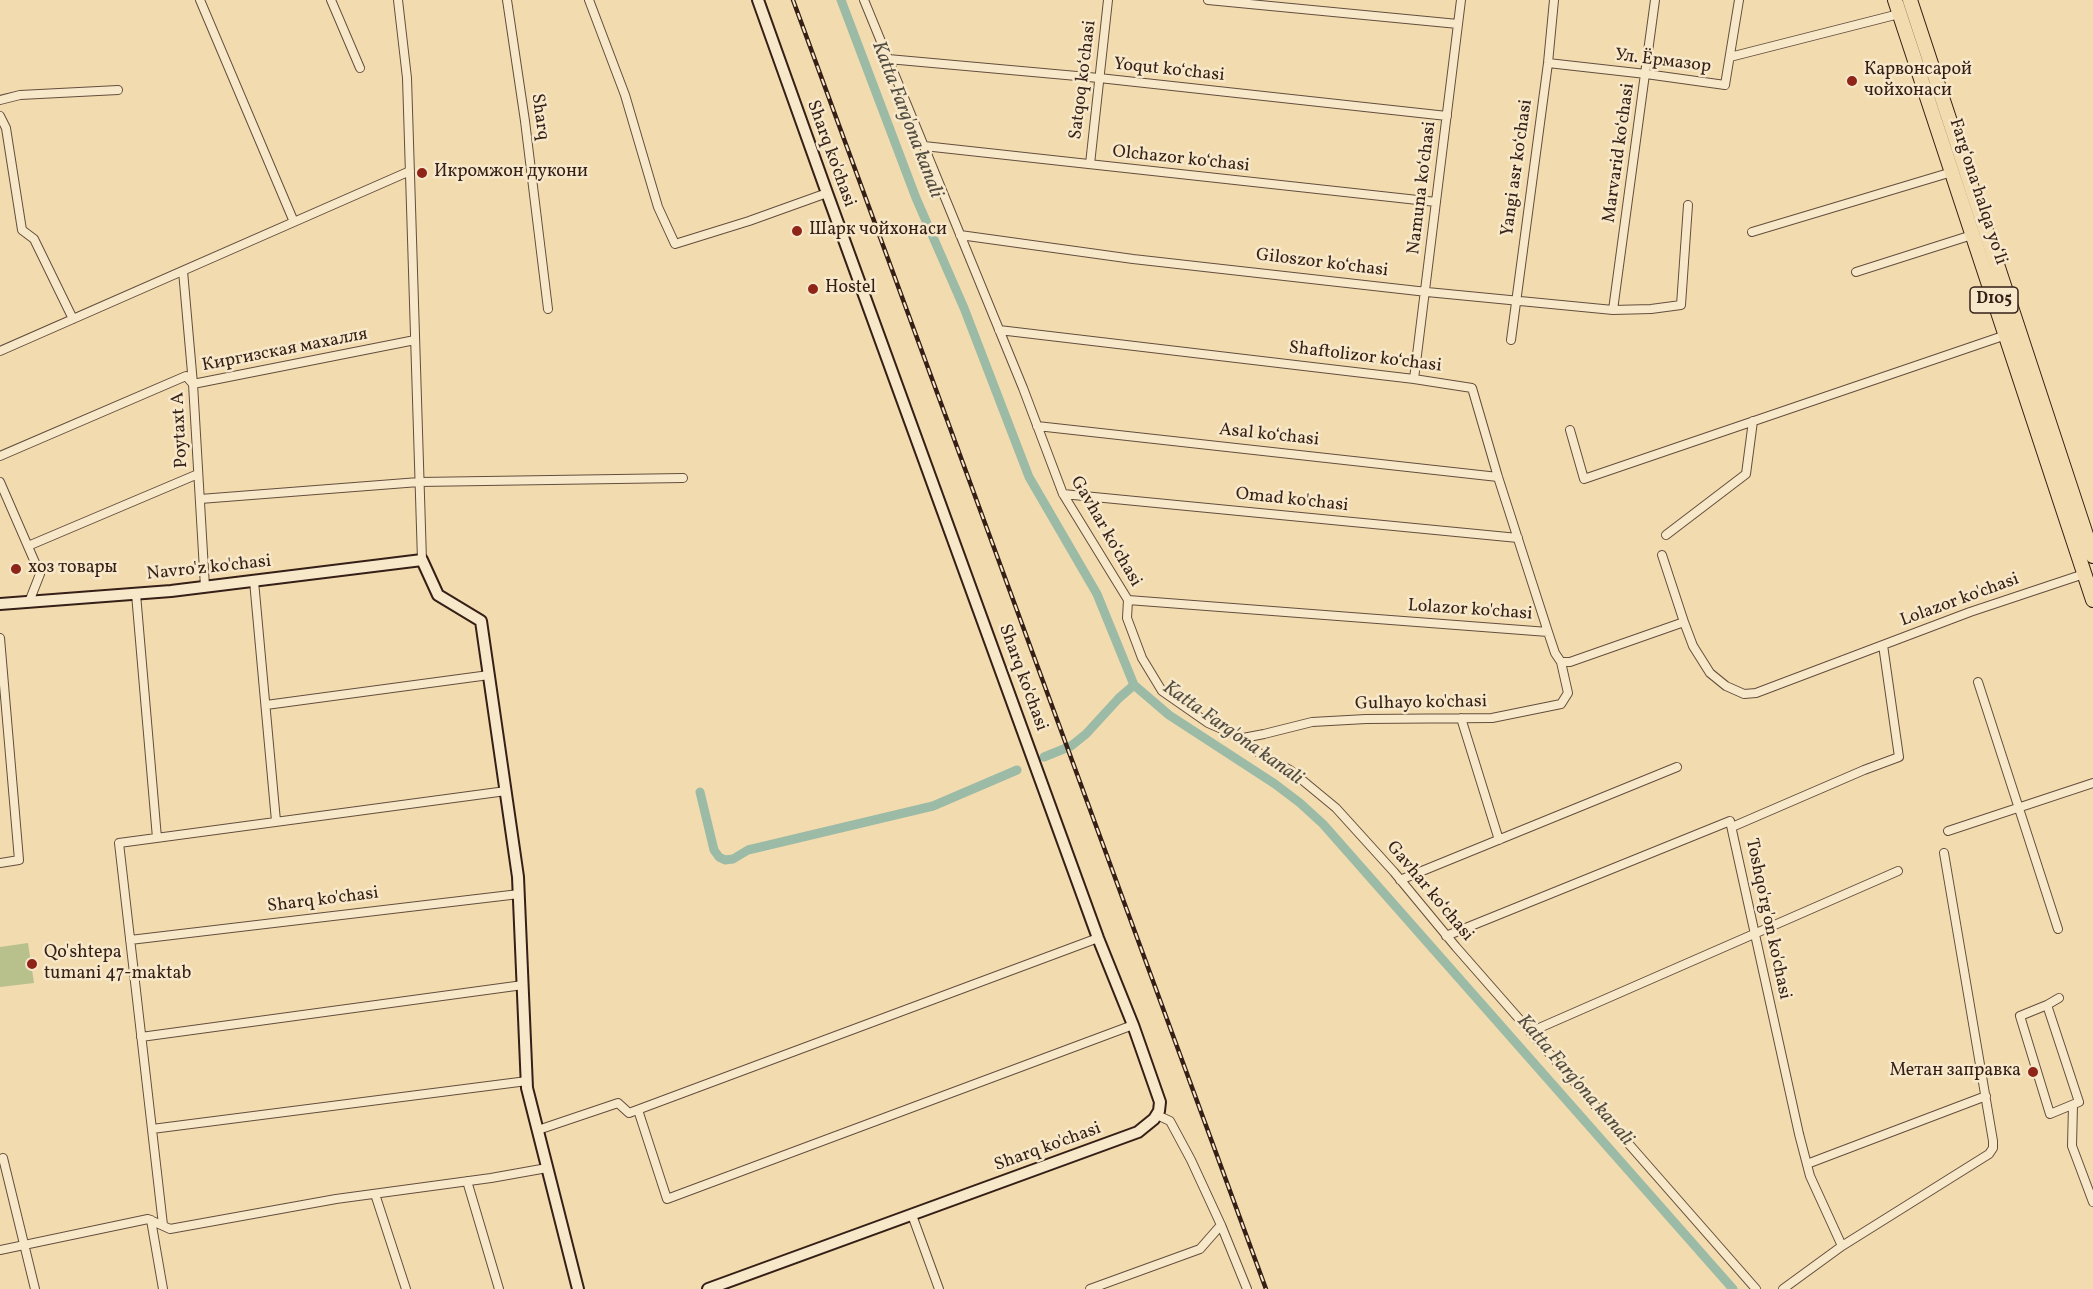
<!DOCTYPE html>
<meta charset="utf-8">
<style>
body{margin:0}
canvas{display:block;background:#f2dbae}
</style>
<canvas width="2093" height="1289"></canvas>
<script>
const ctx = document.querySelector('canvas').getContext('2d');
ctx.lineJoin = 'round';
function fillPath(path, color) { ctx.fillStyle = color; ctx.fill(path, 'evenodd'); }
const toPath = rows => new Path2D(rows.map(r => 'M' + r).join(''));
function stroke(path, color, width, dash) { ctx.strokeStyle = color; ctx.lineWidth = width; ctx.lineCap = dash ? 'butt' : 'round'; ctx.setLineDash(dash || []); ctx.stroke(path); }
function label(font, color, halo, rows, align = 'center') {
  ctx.font = font + ' Vollkorn,serif'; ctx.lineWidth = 5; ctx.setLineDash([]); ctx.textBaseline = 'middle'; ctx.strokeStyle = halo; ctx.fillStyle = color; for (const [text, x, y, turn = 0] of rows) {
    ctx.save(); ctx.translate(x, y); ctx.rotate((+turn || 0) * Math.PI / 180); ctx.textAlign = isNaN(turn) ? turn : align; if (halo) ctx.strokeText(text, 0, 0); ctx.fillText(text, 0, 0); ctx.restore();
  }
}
const green = toPath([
 [28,943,34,983,0,987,0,947]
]);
const canal = toPath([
 [841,0,916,198,964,308,1029,477,1097,594,1134,685,1169,715,1275,784,1300,803,1323,824,1733,1289],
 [1044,757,1071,746,1086,734,1119,698,1134,685],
 [700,792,714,850,719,857,725,860,733,859,748,850,933,806,1017,770]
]);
const street = toPath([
 [200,0,294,222],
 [331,0,360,68],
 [398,0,407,78,422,560],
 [507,0,525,121,548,309],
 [589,0,625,95,658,207,675,244,749,221,827,193],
 [864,0,1023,388,1063,494,1128,600,1127,618,1142,658,1162,691,1208,723,1238,736,1254,750,1290,770,1336,808,1394,872,1456,947,1756,1289],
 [1208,0,1458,24],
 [1730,57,1899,14],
 [888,59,1099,78,1447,116],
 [1548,63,1646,74,1725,85,1739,0],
 [0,100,20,95,118,90],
 [0,116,6,128,22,230,34,239,73,319],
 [924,146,1436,202],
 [1090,164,1108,0],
 [1752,232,1952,172],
 [960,235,1133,259,1427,292,1613,310,1651,309,1681,305,1688,205],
 [183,271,193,384,205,587],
 [1856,272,1972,235],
 [1613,310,1655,0],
 [999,330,1414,379,1472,388,1498,477,1548,632],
 [1511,340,1548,63,1554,0],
 [0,351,410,171],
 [1414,379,1461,0],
 [1037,426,1498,477],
 [1570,430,1584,479,2006,335],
 [0,456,186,376,193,384,415,340],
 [0,482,40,574,29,602],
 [1063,494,1518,538],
 [200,499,419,482,683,478],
 [1666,535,1746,474,1753,421],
 [28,546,198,474],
 [1662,555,1684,622],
 [254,581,276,821],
 [136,594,157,838],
 [1128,600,1548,632,1555,653,1561,662,1570,662,1684,622,1693,646,1710,673,1726,686,1744,694,1756,693,1970,612,2084,574],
 [0,638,19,860,0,863],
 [1978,682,2058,929],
 [266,705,489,675],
 [1461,718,1499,840],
 [1239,736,1243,738,1264,734,1312,722,1366,719,1492,718,1561,704,1568,693,1561,662],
 [1732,827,1864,770,1899,757,1883,645],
 [1948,831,2093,783],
 [1400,880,1677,767],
 [1446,936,1730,821,1799,1134,1810,1176,1842,1246],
 [130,940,519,894],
 [2047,1005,2020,1016,2050,1114,2079,1102,2047,1005,2059,998],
 [1530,1032,1898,871],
 [141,1037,523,985],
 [2073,1105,2072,1146,2093,1202],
 [638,1110,667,1199,1133,1025],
 [1157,1115,1170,1121,1191,1160,1221,1225,1247,1289],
 [152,1129,527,1081],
 [538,1130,618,1103,629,1113,1098,938],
 [3,1158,35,1289],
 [1807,1164,1986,1096],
 [467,1181,499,1289],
 [375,1194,406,1289],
 [912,1215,939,1289],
 [151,1220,163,1289],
 [163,1225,119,843,506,791],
 [0,1250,148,1219,170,1229,336,1199,491,1178,547,1168],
 [1090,1289,1200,1249,1221,1225],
 [1783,1289,1842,1246,1989,1154,1993,1148,1993,1141,1944,853]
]);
const secondary = toPath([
 [0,604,171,591,422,560,438,595,481,621,518,877,527,1088,578,1289],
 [708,1289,1138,1132,1154,1119,1159,1111,1160,1102,1133,1025,1098,938,827,193,758,0]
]);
const highway = toPath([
 [1895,0,2093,600],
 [1910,0,2093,556]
]);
const rail = toPath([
 [793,0,1266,1289]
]);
const markers = [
 [1852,81,6,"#8f2418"],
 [422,173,6,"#8f2418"],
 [797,231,6,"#8f2418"],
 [813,289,6,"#8f2418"],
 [16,569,6,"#8f2418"],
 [32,964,6,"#8f2418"],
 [2033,1072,6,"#8f2418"]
];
const shields = [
 [1994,300,48]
];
const shieldNames = [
 ["D105",1994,300]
];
const streetNames = [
 ["Ул. Ёрмазор",1663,62,7],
 ["Yoqut koʻchasi",1169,71,6],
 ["Satqoq koʻchasi",1084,80,-83],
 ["Sharq",539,117,82],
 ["Marvarid koʻchasi",1620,153,-82],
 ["Sharq ko'chasi",830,154,70],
 ["Olchazor koʻchasi",1181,160,6],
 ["Yangi asr koʻchasi",1518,168,-82],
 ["Namuna koʻchasi",1423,188,-83],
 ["Farg‘ona halqa yo‘li",1977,192,72],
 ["Giloszor koʻchasi",1322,264,7],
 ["Киргизская махалля",285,351,-11],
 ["Shaftolizor koʻchasi",1365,358,7],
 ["Poytaxt A",181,430,-93],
 ["Asal koʻchasi",1269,436,6],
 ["Omad ko'chasi",1292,501,6],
 ["Gavhar koʻchasi",1105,532,60],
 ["Navro'z ko'chasi",209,569,-6],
 ["Lolazor ko'chasi",1960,601,-20],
 ["Lolazor ko'chasi",1470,611,4],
 ["Sharq ko'chasi",1022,678,70],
 ["Gulhayo ko'chasi",1421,704,-1],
 ["Gavhar koʻchasi",1429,892,50],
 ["Sharq ko'chasi",323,901,-7],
 ["Toshqo'rg'on ko'chasi",1767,919,78],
 ["Sharq ko'chasi",1048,1148,-20]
];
const poiNames = [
 ["Карвонсарой",1864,71],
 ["чойхонаси",1864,92],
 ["Икромжон дукони",434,173],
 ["Шарк чойхонаси",809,231],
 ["Hostel",825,289],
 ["хоз товары",28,569],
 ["Qo'shtepa",44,954],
 ["tumani 47-maktab",44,975],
 ["Метан заправка",2021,1072,"right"]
];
const waterNames = [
 ["Katta Farg'ona kanali",906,120,69],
 ["Katta Farg'ona kanali",1232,734,35],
 ["Katta Farg'ona kanali",1574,1081,49]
];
fillPath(green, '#b8c18c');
stroke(canal, '#9cbba7', 9);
stroke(street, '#644e3d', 10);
stroke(secondary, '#351f17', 14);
stroke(highway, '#351f17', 16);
stroke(street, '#f7e8ca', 8);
stroke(secondary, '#f7e8ca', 10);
stroke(highway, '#f2dbae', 14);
stroke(rail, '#351f17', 4.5);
stroke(rail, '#f7e8ca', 2, [7]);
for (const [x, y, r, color] of markers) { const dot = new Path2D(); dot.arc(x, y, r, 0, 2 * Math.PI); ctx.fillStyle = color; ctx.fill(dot); stroke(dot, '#f7e8ca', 2); }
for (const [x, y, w] of shields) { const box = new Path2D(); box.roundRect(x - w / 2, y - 13, w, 26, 4.5); ctx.fillStyle = '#f7e8ca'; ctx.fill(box); stroke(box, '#351f17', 1.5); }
label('bold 16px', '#351f17', null, shieldNames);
label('18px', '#351f17', '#f7e8ca', streetNames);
label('18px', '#351f17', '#f7e8ca', poiNames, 'left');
label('italic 20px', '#544e42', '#f7e8ca', waterNames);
</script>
